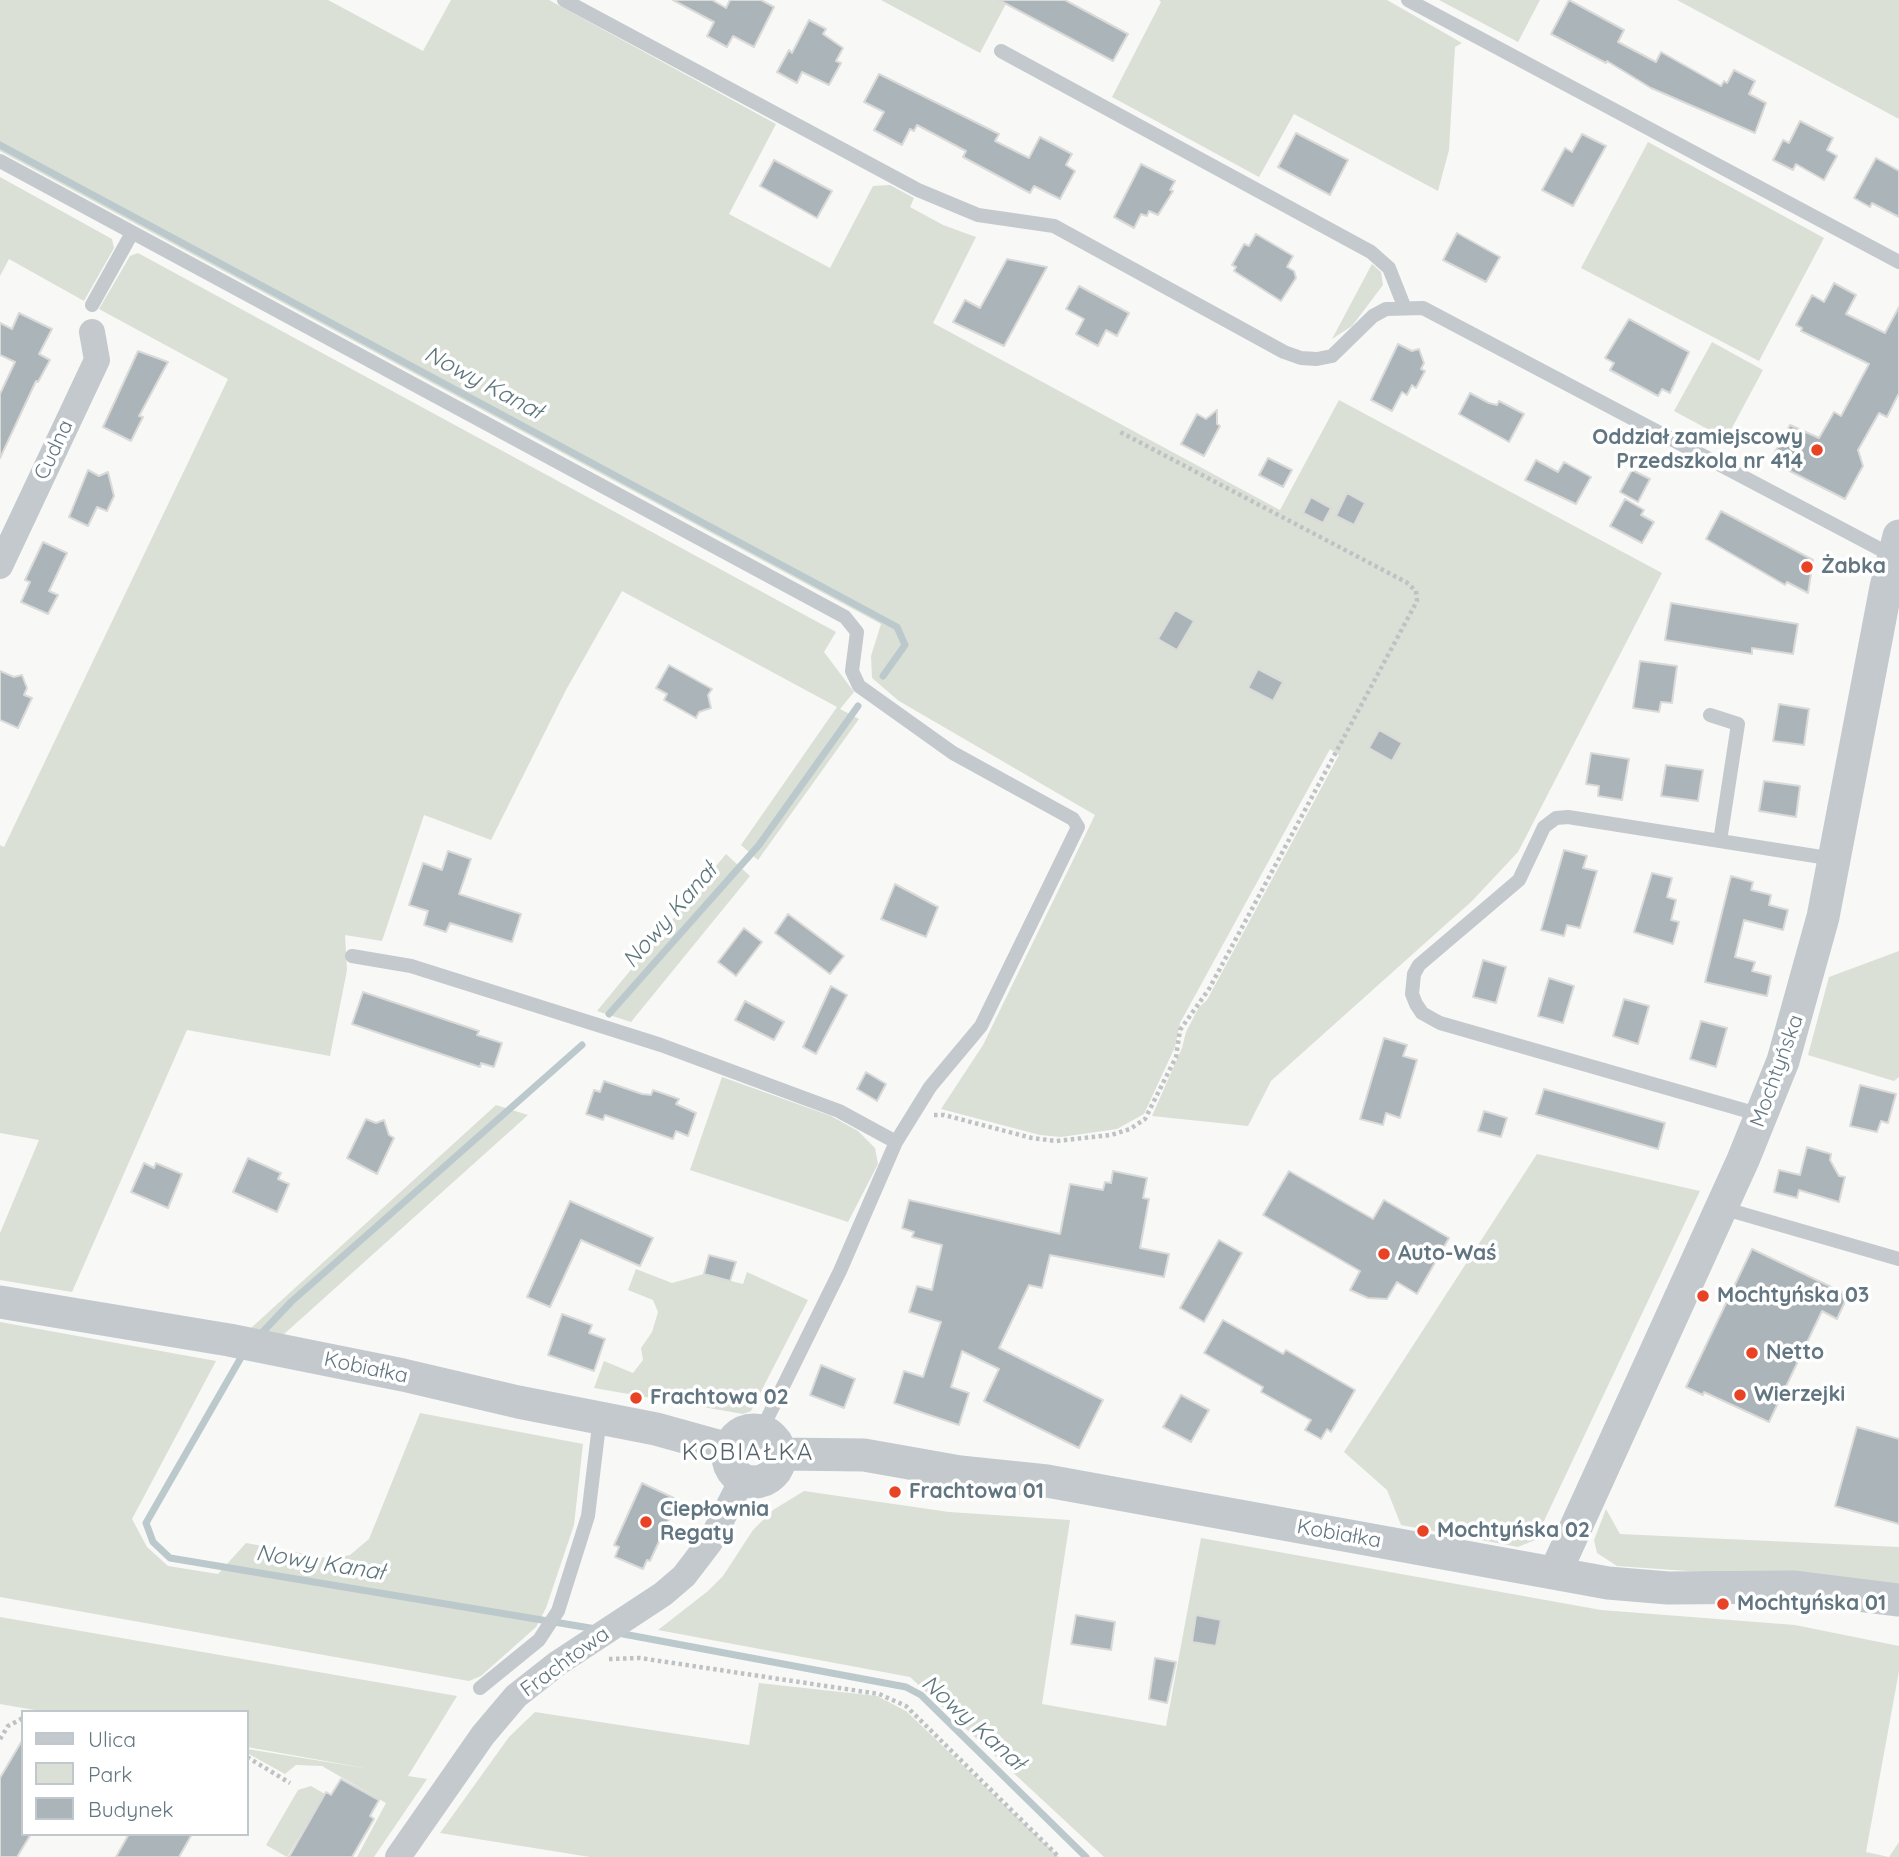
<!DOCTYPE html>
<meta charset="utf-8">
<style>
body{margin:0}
#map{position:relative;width:1899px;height:1857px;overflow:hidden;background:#f8f8f6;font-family:Quicksand,sans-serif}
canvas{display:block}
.legend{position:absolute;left:21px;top:1710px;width:228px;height:126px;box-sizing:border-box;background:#fff;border:2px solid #c0c8cd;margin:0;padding:9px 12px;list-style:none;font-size:21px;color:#627682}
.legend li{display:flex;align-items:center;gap:14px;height:35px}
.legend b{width:35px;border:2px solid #c0c8cd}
</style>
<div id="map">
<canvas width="1899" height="1857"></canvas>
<ul class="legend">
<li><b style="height:9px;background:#c3c9cc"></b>Ulica</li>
<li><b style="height:19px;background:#dae0d6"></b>Park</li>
<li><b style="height:19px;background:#aab4b9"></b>Budynek</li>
</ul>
</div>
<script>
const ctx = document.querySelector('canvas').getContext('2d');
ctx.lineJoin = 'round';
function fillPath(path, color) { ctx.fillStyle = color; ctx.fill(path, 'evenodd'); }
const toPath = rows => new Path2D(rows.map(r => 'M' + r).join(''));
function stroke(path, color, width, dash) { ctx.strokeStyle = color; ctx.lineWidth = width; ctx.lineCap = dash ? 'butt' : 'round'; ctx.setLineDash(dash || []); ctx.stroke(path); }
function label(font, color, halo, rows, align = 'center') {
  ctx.font = font + ' Quicksand,sans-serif'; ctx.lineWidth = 7; ctx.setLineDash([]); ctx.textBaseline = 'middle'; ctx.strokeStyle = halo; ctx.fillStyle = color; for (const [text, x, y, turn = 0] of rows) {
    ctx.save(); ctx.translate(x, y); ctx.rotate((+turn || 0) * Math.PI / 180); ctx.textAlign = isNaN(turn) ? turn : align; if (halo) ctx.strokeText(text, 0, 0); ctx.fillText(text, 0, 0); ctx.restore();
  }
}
const green = toPath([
 [0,0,328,0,423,51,451,0,549,0,776,124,729,214,830,268,873,186,890,185,914,198,910,207,943,225,976,237,933,323,1280,510,1339,400,1662,573,1518,852,1472,901,1271,1081,1248,1126,1152,1116,1182,1048,1186,1032,1199,1007,1207,1000,1339,755,1330,749,1180,1023,1175,1047,1144,1114,1117,1129,1061,1137,1040,1135,941,1109,983,1045,1095,815,899,701,872,678,871,656,881,624,0,151],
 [881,0,1008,0,980,53],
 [1159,0,1387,0,1462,43,1455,47,1449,150,1438,191,1294,114,1259,177,1112,97,1161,2],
 [1439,0,1540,0,1518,42],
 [1677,0,1899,0,1899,119],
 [1648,142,1824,238,1759,361,1581,268],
 [0,177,112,239,114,248,84,301,9,259,0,276],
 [138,253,836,632,824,652,854,692,840,709,859,719,758,860,741,845,837,707,622,591,566,690,491,840,424,815,382,941,345,935,347,970,330,1056,187,1030,72,1292,0,1280,0,1233,39,1140,0,1133,0,845,4,847,228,379,99,309,130,256],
 [1372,264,1381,272,1383,285,1352,326,1332,339],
 [1712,342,1763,370,1726,439,1674,411],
 [726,854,750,876,631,1022,597,1011],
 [1899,951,1899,1077,1894,1081,1808,1055,1829,977],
 [722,1077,831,1116,858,1131,875,1148,878,1164,848,1222,690,1170],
 [496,1105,528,1115,283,1335,251,1328],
 [1537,1154,1700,1191,1535,1540,1518,1547,1401,1525,1387,1490,1344,1452],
 [636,1269,672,1283,704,1274,743,1284,747,1272,808,1300,751,1411,743,1414,594,1388,604,1361,633,1373,643,1360,641,1348,652,1332,658,1312,653,1300,628,1290],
 [0,1322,216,1361,132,1519,147,1547,168,1566,218,1574,246,1543,332,1559,350,1555,369,1539,420,1413,583,1444,574,1525,546,1608,536,1627,481,1676,469,1681,0,1597],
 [804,1491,949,1512,1070,1520,1042,1704,1166,1726,1201,1538,1601,1610,1795,1625,1899,1646,1899,1671,1866,1852,1889,1857,1899,1842,1899,1857,1104,1857,910,1677,658,1630,708,1591,723,1576,753,1530,773,1510],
 [1606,1509,1620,1534,1899,1547,1899,1586,1617,1566,1597,1553,1594,1540],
 [0,1617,457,1696,408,1776,427,1779,374,1857,357,1857,386,1803,322,1766,296,1765,285,1774,247,1753,247,1749,370,1769,247,1747,247,1712,46,1712,0,1704],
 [759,1683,877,1696,906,1711,1059,1857,590,1857,440,1833,509,1737,535,1712,749,1745],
 [311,1786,325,1794,287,1857,266,1845,298,1790]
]);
const stream = toPath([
 [0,145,897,627,905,645,883,676],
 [609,1014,759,845,858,706],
 [258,1337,291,1302,582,1045],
 [243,1354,146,1523,153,1542,170,1558,596,1629],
 [618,1633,906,1687,921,1695,1086,1857]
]);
const building = toPath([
 [673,0,712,0,726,8,730,0,761,0,774,7,754,47,733,36,727,47,707,36,714,22,673,0],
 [999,0,1065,0,1128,34,1113,61,999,0],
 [1569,0,1624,30,1618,42,1656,62,1661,52,1721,86,1724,81,1727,83,1734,70,1755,81,1749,94,1766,103,1755,133,1651,88,1607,61,1606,63,1551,34,1569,0],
 [809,20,826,29,823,34,843,48,836,61,841,63,829,85,802,72,797,83,777,72,789,50,792,53,809,20],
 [879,74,999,134,995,141,1029,158,1040,137,1072,154,1066,165,1075,171,1060,199,1034,186,1030,193,963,157,966,151,917,125,914,131,910,129,902,145,874,130,884,112,864,102,879,74],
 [1800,121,1833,138,1827,150,1837,156,1824,180,1796,164,1793,170,1773,160,1783,140,1789,143,1800,121],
 [1296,133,1348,160,1330,195,1278,167,1296,133],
 [1582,134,1606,146,1573,206,1542,190,1565,148,1572,152,1582,134],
 [1876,158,1899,171,1899,217,1872,203,1870,207,1854,198,1876,158],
 [774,160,832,191,817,218,760,186,774,160],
 [1141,164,1175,181,1170,190,1173,191,1158,215,1149,211,1147,216,1141,214,1134,228,1114,217,1141,164],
 [1457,233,1500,257,1486,282,1443,260,1457,233],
 [1256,234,1293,256,1287,267,1294,271,1296,278,1281,301,1234,271,1236,267,1232,265,1244,244,1249,246,1256,234],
 [1007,259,1047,267,1004,346,953,322,965,300,980,308,1007,259],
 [1834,283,1856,295,1846,314,1885,333,1899,307,1899,393,1887,417,1879,413,1858,450,1863,466,1845,499,1770,461,1790,425,1819,438,1834,412,1841,416,1869,364,1801,331,1802,328,1796,325,1812,295,1824,302,1834,283],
 [1079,286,1129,313,1117,336,1106,330,1098,346,1076,334,1084,319,1066,309,1079,286],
 [19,313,52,329,39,354,50,360,38,382,36,381,0,458,0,394,15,362,0,355,0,323,12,329,19,313],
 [1629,319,1689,352,1670,393,1662,389,1658,396,1610,370,1614,363,1605,358,1629,319],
 [1398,344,1412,351,1419,349,1424,363,1421,369,1425,371,1416,388,1412,385,1407,395,1402,392,1392,411,1371,400,1398,344],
 [138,351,168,362,139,416,143,417,131,441,103,427,138,351],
 [1470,393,1489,403,1497,405,1499,401,1524,414,1509,442,1459,414,1470,393],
 [1217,410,1217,424,1220,426,1204,456,1181,444,1197,414,1206,419,1217,410],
 [1268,458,1292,470,1283,487,1259,475,1268,458],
 [1536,460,1558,472,1564,462,1591,477,1576,504,1525,480,1536,460],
 [88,470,99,476,108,472,114,496,107,511,97,507,88,526,69,517,88,470],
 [1632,470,1650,479,1638,502,1620,492,1632,470],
 [1347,493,1365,503,1354,525,1336,516,1347,493],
 [1311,497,1331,508,1323,523,1303,513,1311,497],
 [1625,499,1644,510,1641,515,1654,522,1642,543,1610,526,1625,499],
 [1721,511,1813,560,1808,593,1787,582,1785,585,1706,539,1721,511],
 [43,542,67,553,49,591,58,595,48,614,21,602,30,582,25,580,43,542],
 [1671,603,1798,624,1793,654,1752,648,1752,654,1665,640,1671,603],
 [1175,610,1194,621,1177,650,1158,639,1175,610],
 [1640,661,1677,666,1672,703,1661,702,1659,712,1633,708,1640,661],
 [669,665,712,689,708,695,711,708,699,712,696,718,664,700,667,694,656,688,669,665],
 [1258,669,1283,682,1273,701,1248,688,1258,669],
 [0,671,14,677,22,675,27,688,24,695,32,698,18,728,0,720,0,671],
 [1779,704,1809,709,1804,745,1773,741,1779,704],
 [1379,730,1402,743,1392,761,1369,748,1379,730],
 [1591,753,1629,759,1622,800,1598,796,1599,786,1586,784,1591,753],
 [1666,765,1703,770,1698,801,1661,796,1666,765],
 [1764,781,1800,786,1796,817,1759,811,1764,781],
 [1564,850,1587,856,1583,868,1597,871,1580,928,1567,925,1564,936,1541,930,1564,850],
 [448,851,471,859,459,894,521,914,512,942,450,923,446,932,424,925,428,911,409,905,423,863,442,870,448,851],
 [1652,873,1672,878,1667,897,1676,900,1671,920,1679,922,1673,944,1634,932,1652,873],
 [1731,876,1753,882,1751,890,1771,895,1769,905,1788,910,1783,930,1744,920,1735,957,1755,962,1752,971,1771,976,1767,996,1705,982,1731,876],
 [895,884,938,907,926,937,881,919,895,884],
 [788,914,844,956,830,974,775,933,788,914],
 [744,928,762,942,736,976,718,962,744,928],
 [1483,960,1506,967,1496,1003,1473,997,1483,960],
 [1549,978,1574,986,1563,1023,1538,1016,1549,978],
 [831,986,847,995,816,1054,803,1047,831,986],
 [363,992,479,1031,477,1035,502,1043,494,1067,481,1063,480,1067,352,1024,363,992],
 [1624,999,1649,1006,1638,1044,1613,1036,1624,999],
 [745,1001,784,1022,774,1040,735,1020,745,1001],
 [1701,1021,1727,1028,1716,1067,1690,1059,1701,1021],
 [1384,1038,1407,1045,1403,1056,1417,1060,1400,1118,1386,1113,1383,1125,1360,1119,1384,1038],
 [866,1072,886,1084,877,1101,857,1089,866,1072],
 [604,1081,642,1094,651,1095,653,1090,679,1099,676,1104,696,1113,688,1136,676,1131,673,1139,605,1115,603,1120,586,1114,594,1090,600,1092,604,1081],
 [1860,1085,1896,1094,1888,1123,1881,1121,1877,1132,1850,1126,1860,1085],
 [1544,1089,1665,1123,1658,1149,1536,1114,1544,1089],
 [1484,1111,1507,1118,1501,1137,1478,1131,1484,1111],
 [366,1119,376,1123,384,1120,389,1135,394,1138,377,1174,347,1158,366,1119],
 [1807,1147,1831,1154,1830,1160,1839,1176,1845,1177,1839,1202,1799,1190,1797,1198,1774,1192,1779,1170,1800,1175,1807,1147],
 [248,1158,281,1173,278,1179,289,1184,277,1212,233,1192,248,1158],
 [144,1163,154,1168,156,1163,182,1174,168,1208,131,1192,144,1163],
 [1113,1171,1147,1178,1143,1198,1149,1199,1140,1248,1169,1254,1164,1277,1050,1255,1042,1288,1029,1285,999,1348,1103,1400,1079,1448,984,1401,999,1369,962,1351,951,1387,969,1393,959,1425,894,1403,904,1371,923,1377,941,1322,909,1312,917,1286,932,1290,942,1245,912,1237,914,1232,902,1228,909,1200,1060,1234,1070,1184,1103,1190,1105,1182,1111,1183,1113,1171],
 [1289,1171,1373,1219,1384,1200,1449,1238,1417,1294,1397,1282,1387,1299,1368,1298,1350,1290,1360,1271,1263,1215,1289,1171],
 [570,1201,653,1238,640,1266,581,1240,550,1307,527,1297,570,1201],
 [1219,1240,1242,1253,1204,1322,1180,1308,1219,1240],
 [1752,1249,1848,1295,1837,1319,1822,1311,1769,1422,1704,1392,1703,1395,1686,1387,1752,1249],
 [709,1255,736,1262,730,1281,704,1274,709,1255],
 [562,1314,592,1325,589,1333,605,1339,594,1371,548,1355,562,1314],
 [1223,1320,1283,1354,1286,1350,1355,1390,1331,1432,1327,1429,1321,1439,1305,1430,1311,1420,1261,1392,1263,1387,1204,1353,1223,1320],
 [821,1365,855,1379,844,1408,810,1395,821,1365],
 [1181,1395,1209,1410,1191,1442,1163,1427,1181,1395],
 [1857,1427,1899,1439,1899,1524,1835,1506,1857,1427],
 [642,1483,678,1500,650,1561,647,1560,643,1569,615,1557,619,1547,614,1545,642,1483],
 [1076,1615,1115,1622,1111,1650,1071,1644,1076,1615],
 [1196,1615,1221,1620,1216,1646,1192,1642,1196,1615],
 [1155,1658,1176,1662,1167,1703,1149,1699,1155,1658],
 [23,1739,23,1834,31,1834,17,1857,0,1857,0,1778,23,1739],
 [341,1779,379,1800,370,1816,374,1819,352,1857,289,1857,326,1792,331,1795,341,1779],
 [129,1834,192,1834,179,1857,116,1857,129,1834]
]);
const path = toPath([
 [934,1115,944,1115,1032,1138,1056,1141,1111,1135,1130,1129,1145,1119,1176,1057,1180,1030,1209,989,1417,601,1416,591,1406,582,1120,432],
 [609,1659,640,1658,879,1694,906,1706,1059,1857],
 [0,1739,8,1726,23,1718],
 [247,1757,290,1783]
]);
const service = toPath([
 [564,0,918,190,978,215,1054,226,1284,352,1301,358,1317,359,1332,356,1373,316,1386,309,1423,308,1893,556],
 [1408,0,1899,262],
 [1001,51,1371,252,1389,268,1404,306],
 [0,161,845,617,857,632,852,671,859,686,953,753,1073,819,1078,827,981,1026,930,1087,896,1142,840,1271,761,1431],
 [92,305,132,233],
 [1710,715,1738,724,1720,841],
 [352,956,411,966,661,1045,839,1111,896,1142],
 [1761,1115,1440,1023,1422,1013,1416,1004,1412,994,1414,974,1419,965,1519,880,1544,827,1556,818,1568,817,1834,859],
 [1722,1208,1899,1259],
 [480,1688,539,1640,558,1611,588,1516,600,1417]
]);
const minor = toPath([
 [0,566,97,360,92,332],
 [398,1857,483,1735,516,1696,558,1663,663,1594,684,1576,710,1542,742,1480]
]);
const tertiary = toPath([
 [0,1302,229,1340,403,1375,518,1402,656,1429,728,1449],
 '728 1456a26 26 0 1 1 52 0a26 26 0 1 1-52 0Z',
 [780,1454,864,1455,960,1472,1047,1481,1608,1583,1668,1588,1793,1587,1899,1600],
 [1555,1573,1743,1160,1783,1061,1823,917,1886,587,1899,536]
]);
const markers = [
 [1817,450,7,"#e94325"],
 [1807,567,7,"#e94325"],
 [1384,1254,7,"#e94325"],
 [1703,1296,7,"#e94325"],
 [1752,1353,7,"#e94325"],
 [1740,1395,7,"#e94325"],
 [636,1398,7,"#e94325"],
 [895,1492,7,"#e94325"],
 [646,1522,7,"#e94325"],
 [1423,1531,7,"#e94325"],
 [1723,1604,7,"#e94325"]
];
const poiNames = [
 ["Oddział zamiejscowy",1803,438,"right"],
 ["Przedszkola nr 414",1803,462,"right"],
 ["Żabka",1821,567],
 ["Auto-Waś",1398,1254],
 ["Mochtyńska 03",1717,1296],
 ["Netto",1766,1353],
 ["Wierzejki",1754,1395],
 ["Frachtowa 02",650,1398],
 ["Frachtowa 01",909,1492],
 ["Ciepłownia",660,1510],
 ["Regaty",660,1534],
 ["Mochtyńska 02",1437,1531],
 ["Mochtyńska 01",1737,1604]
];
const streetNames = [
 ["Cudna",54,450,-65],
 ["Mochtyńska",1777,1071,-70],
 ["Kobiałka",366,1368,12],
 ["Kobiałka",1339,1534,10],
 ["Frachtowa",565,1662,-36]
];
const waterNames = [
 ["Nowy Kanał",483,383,28],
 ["Nowy Kanał",670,916,-49],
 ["Nowy Kanał",320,1563,9],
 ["Nowy Kanał",973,1723,42]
];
const quarterNames = [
 ["KOBIAŁKA",748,1453]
];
fillPath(green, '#dae0d6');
stroke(stream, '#bcc9cc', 7);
fillPath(building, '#aab4b9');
stroke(building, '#dadad8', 2);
stroke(path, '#bfc2c4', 4.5, [3.5, 3.5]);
stroke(service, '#c3c9cc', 14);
stroke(minor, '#c3c9cc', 26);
stroke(tertiary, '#c3c9cc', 33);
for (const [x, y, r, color] of markers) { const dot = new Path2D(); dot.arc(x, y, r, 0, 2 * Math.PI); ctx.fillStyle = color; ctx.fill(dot); stroke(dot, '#fff', 2.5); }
label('bold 21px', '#627682', '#fff', poiNames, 'left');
label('21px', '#627682', '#fff', streetNames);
label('italic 23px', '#5d767c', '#fff', waterNames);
ctx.letterSpacing = '2px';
label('24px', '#55646c', '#fff', quarterNames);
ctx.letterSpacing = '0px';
</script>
